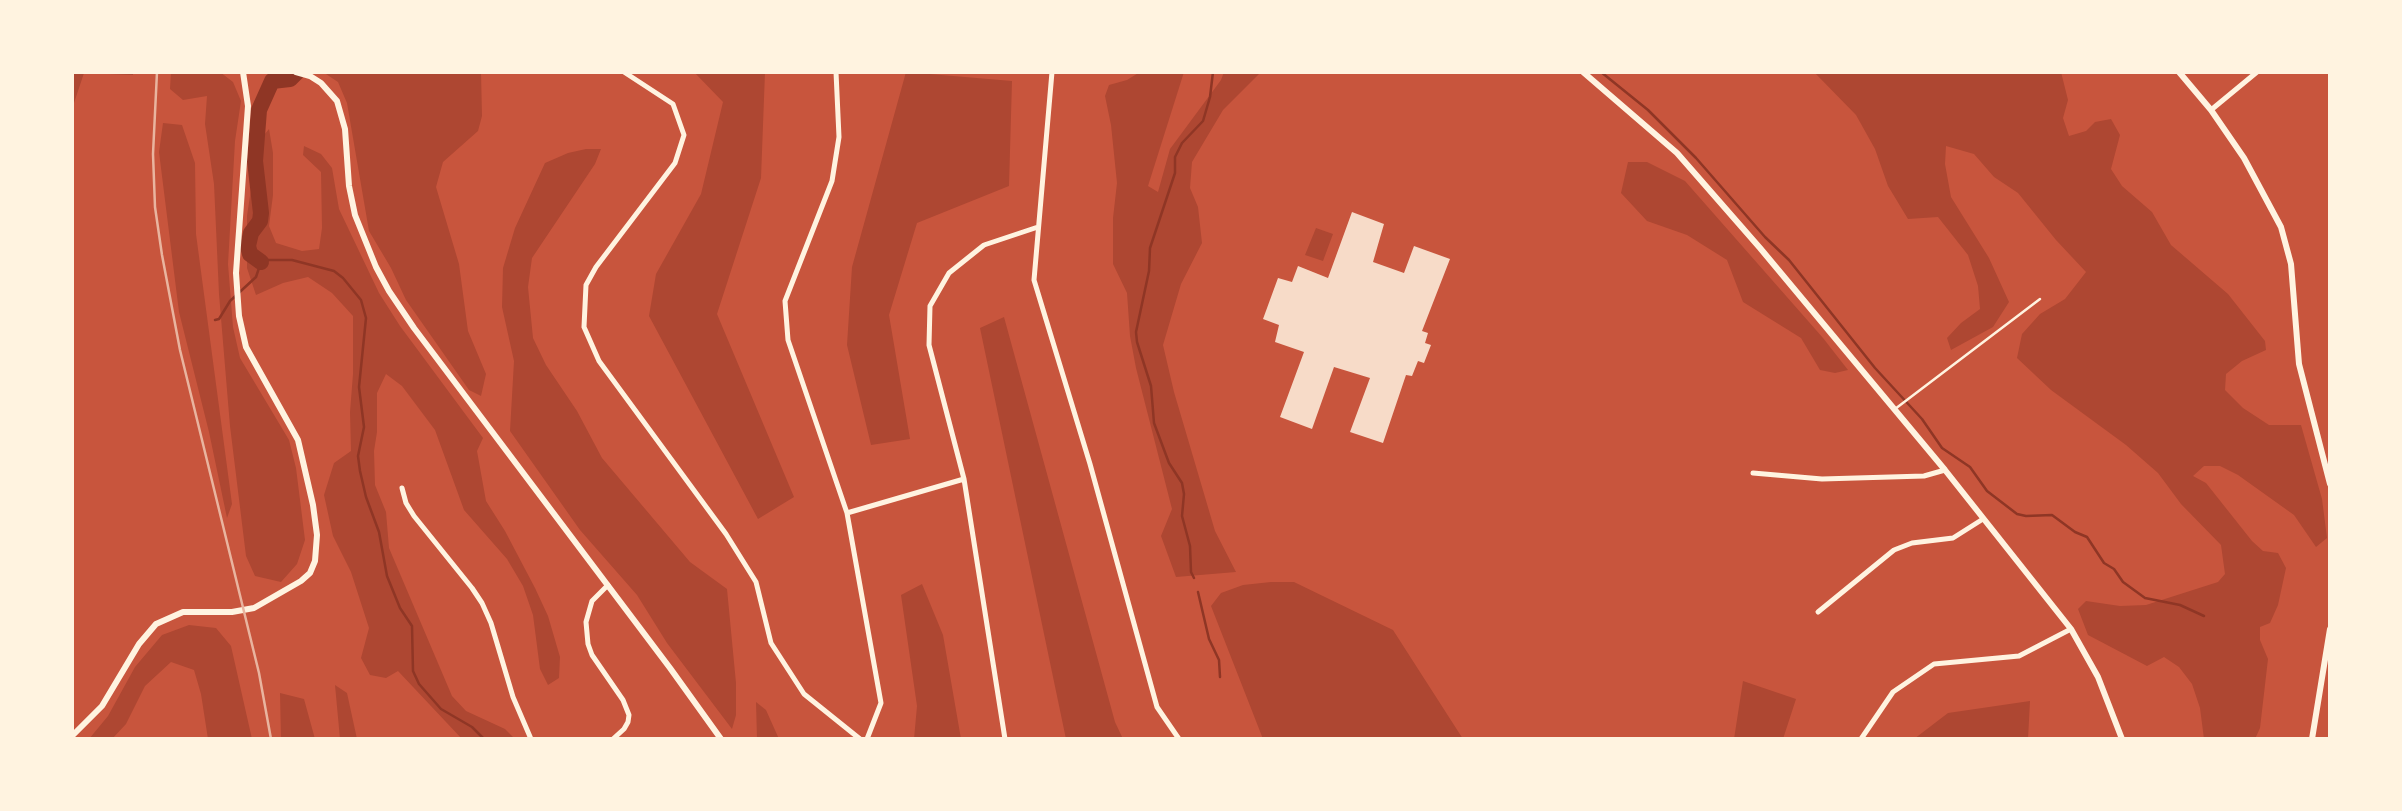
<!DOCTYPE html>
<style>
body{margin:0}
#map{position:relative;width:2402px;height:811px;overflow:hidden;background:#c8553d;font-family:"DejaVu Sans",sans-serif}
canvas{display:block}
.frame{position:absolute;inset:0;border:74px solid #fff3e0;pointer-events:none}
</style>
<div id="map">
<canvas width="2402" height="811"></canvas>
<div class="frame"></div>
</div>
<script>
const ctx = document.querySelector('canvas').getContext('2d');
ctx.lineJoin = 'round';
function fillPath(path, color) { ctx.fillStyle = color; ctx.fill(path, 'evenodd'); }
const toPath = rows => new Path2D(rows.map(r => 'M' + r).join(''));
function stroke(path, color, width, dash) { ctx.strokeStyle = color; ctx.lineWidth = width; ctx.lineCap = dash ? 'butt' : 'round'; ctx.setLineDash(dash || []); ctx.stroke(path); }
const green = toPath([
 [72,72,133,72,133,75,84,73,72,109],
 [171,72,220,72,233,82,241,101,235,141,228,264,233,327,240,358,289,440,296,468,305,540,297,564,281,582,255,576,246,556,230,426,219,294,214,184,205,124,207,96,183,100,170,89],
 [323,72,481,72,482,116,478,131,443,162,436,187,459,264,468,331,486,374,481,396,469,390,406,300,391,268,369,231,347,103,338,82],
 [694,72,765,72,761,178,717,314,794,497,758,519,649,316,656,274,701,194,723,102],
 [906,72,1012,81,1009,186,917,223,889,315,910,439,871,445,847,345,852,267],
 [1140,72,1184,72,1148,186,1158,192,1170,149,1221,80,1224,72,1261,72,1223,110,1192,162,1190,188,1198,207,1202,243,1181,284,1163,345,1174,392,1215,531,1236,572,1176,577,1161,536,1172,509,1136,368,1130,336,1127,293,1113,264,1113,218,1117,183,1111,125,1105,96,1109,85,1127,80],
 [1814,72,2061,72,2068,100,2063,118,2069,136,2086,131,2095,122,2111,119,2120,135,2111,169,2122,186,2152,212,2171,245,2228,294,2265,341,2266,350,2242,361,2226,374,2225,390,2243,408,2269,425,2301,425,2322,499,2327,538,2316,547,2294,515,2238,475,2220,466,2204,466,2193,476,2206,483,2252,541,2263,551,2278,553,2286,568,2278,605,2270,623,2260,627,2260,640,2268,659,2260,728,2255,739,2204,739,2200,708,2192,684,2179,667,2164,657,2147,666,2088,635,2078,609,2086,601,2120,606,2146,605,2218,582,2225,574,2221,545,2181,504,2158,473,2126,445,2051,390,2017,358,2022,334,2040,314,2065,299,2086,272,2056,240,2018,193,1994,177,1974,154,1946,146,1945,164,1951,197,1989,258,2009,302,1993,327,1951,350,1947,338,1961,323,1980,309,1978,286,1968,255,1938,217,1908,219,1888,186,1875,149,1856,115],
 [163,123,182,125,195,163,196,234,232,504,227,518,209,432,179,312,159,152],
 [269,129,273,153,273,195,269,226,276,243,302,251,319,249,322,228,321,172,303,155,304,146,321,154,332,168,339,209,379,293,400,326,483,438,477,451,486,501,505,531,535,588,548,616,560,657,559,678,548,685,540,669,533,615,523,586,507,559,464,510,435,430,402,386,386,374,377,393,377,432,374,451,375,485,386,512,389,548,452,696,466,711,505,729,515,739,462,739,398,671,386,678,370,675,361,658,369,628,351,572,333,536,324,495,334,463,351,451,350,412,353,374,353,316,332,293,308,277,283,283,256,295,247,268,247,216,251,189,264,135],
 [586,149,601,149,595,164,532,258,528,287,533,338,546,365,577,411,602,458,690,562,727,589,736,683,736,715,732,729,667,643,637,595,580,530,510,431,514,361,502,307,503,268,515,228,545,163,568,153],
 [1628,162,1647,162,1685,181,1823,338,1848,370,1835,373,1820,370,1801,338,1743,302,1727,260,1687,235,1647,221,1621,193],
 [1316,228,1333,234,1323,261,1305,255],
 [1004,317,1115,722,1123,739,1066,739,980,328],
 [1271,582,1294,582,1393,630,1463,739,1263,739,1211,606,1221,593,1243,585],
 [922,584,943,635,961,739,914,739,917,706,901,595],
 [189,625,216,628,231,646,252,739,208,739,201,694,194,670,171,662,145,686,126,724,112,739,89,739,108,716,135,667,162,635],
 [1743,681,1796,699,1783,739,1734,739],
 [335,685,347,693,357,739,340,739],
 [280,693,304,699,315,739,281,739],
 [2030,701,2028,739,1914,739,1948,713],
 [756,702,766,710,779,739,757,739]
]);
const stream = toPath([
 [1601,72,1648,110,1696,158,1765,237,1789,260,1875,368,1922,419,1942,448,1970,467,1987,491,2017,514,2026,516,2052,515,2075,532,2087,537,2104,563,2114,569,2123,582,2145,598,2180,605,2204,616],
 [215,320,219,319,230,301,256,277,261,262,268,260,292,260,334,271,343,278,361,300,366,318,359,387,364,427,358,456,360,471,366,497,379,532,387,576,400,608,412,626,413,671,419,684,441,709,472,727,484,739],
 [1194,578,1191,572,1190,546,1182,516,1184,494,1182,483,1169,463,1154,423,1151,386,1137,342,1136,332,1149,271,1150,248,1175,173,1175,157,1182,143,1203,121,1210,97,1213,72],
 [1198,592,1209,639,1219,660,1220,677]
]);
const river = toPath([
 [261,262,250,254,248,246,251,233,260,221,261,213,255,161,259,110,272,81,290,79,297,72]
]);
const building = toPath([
 [1352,212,1384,224,1373,262,1404,273,1414,246,1450,259,1422,331,1428,333,1425,343,1431,345,1424,363,1418,361,1412,376,1406,375,1383,443,1350,432,1370,378,1334,367,1312,429,1280,417,1304,352,1275,342,1279,325,1263,319,1278,278,1292,282,1298,266,1328,278]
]);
const service = toPath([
 [1895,409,2040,299]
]);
const minor = toPath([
 [624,72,673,104,684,135,675,163,596,267,586,285,584,327,599,361,726,534,756,582,771,643,804,694,860,739],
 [836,72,839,137,832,181,785,301,788,340,847,513,881,703,867,739],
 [1052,72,1034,280,1090,464,1157,707,1179,739],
 [2211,110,2257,72],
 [1753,473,1822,479,1924,476,1945,470],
 [402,488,406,503,414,516,472,588,482,603,491,623,513,697,531,739],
 [847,513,964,479],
 [608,585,592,601,586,622,588,644,592,655,623,700,629,715,628,722,624,729,613,739],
 [1818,612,1894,550,1912,543,1953,538,1983,519],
 [1005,739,964,479,929,345,930,306,949,273,984,245,1038,227],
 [1861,739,1893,692,1934,664,2019,656,2071,629]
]);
const tertiary = toPath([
 [296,72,310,76,321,83,337,101,345,129,349,186,355,215,376,267,389,291,414,328,670,668,721,739],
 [1583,72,1677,153,1760,248,1945,470,2071,629,2098,677,2122,739],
 [2179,72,2211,110,2244,158,2281,227,2291,264,2299,364,2330,484],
 [72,736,102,706,139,644,156,624,183,612,232,612,254,608,301,581,310,573,315,561,317,535,313,505,298,440,246,347,239,316,236,273,248,106,243,72],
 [2312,739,2330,629]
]);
const rail = toPath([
 [157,72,153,154,155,207,162,255,180,350,259,673,271,739]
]);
fillPath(green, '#ae4732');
stroke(stream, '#8f3625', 2.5);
stroke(river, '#8f3625', 16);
fillPath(building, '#f7dbc8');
stroke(service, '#fff3e0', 2.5);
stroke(minor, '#fff3e0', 5);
stroke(tertiary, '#fff3e0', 6);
stroke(rail, '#e9b49f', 2.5);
</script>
